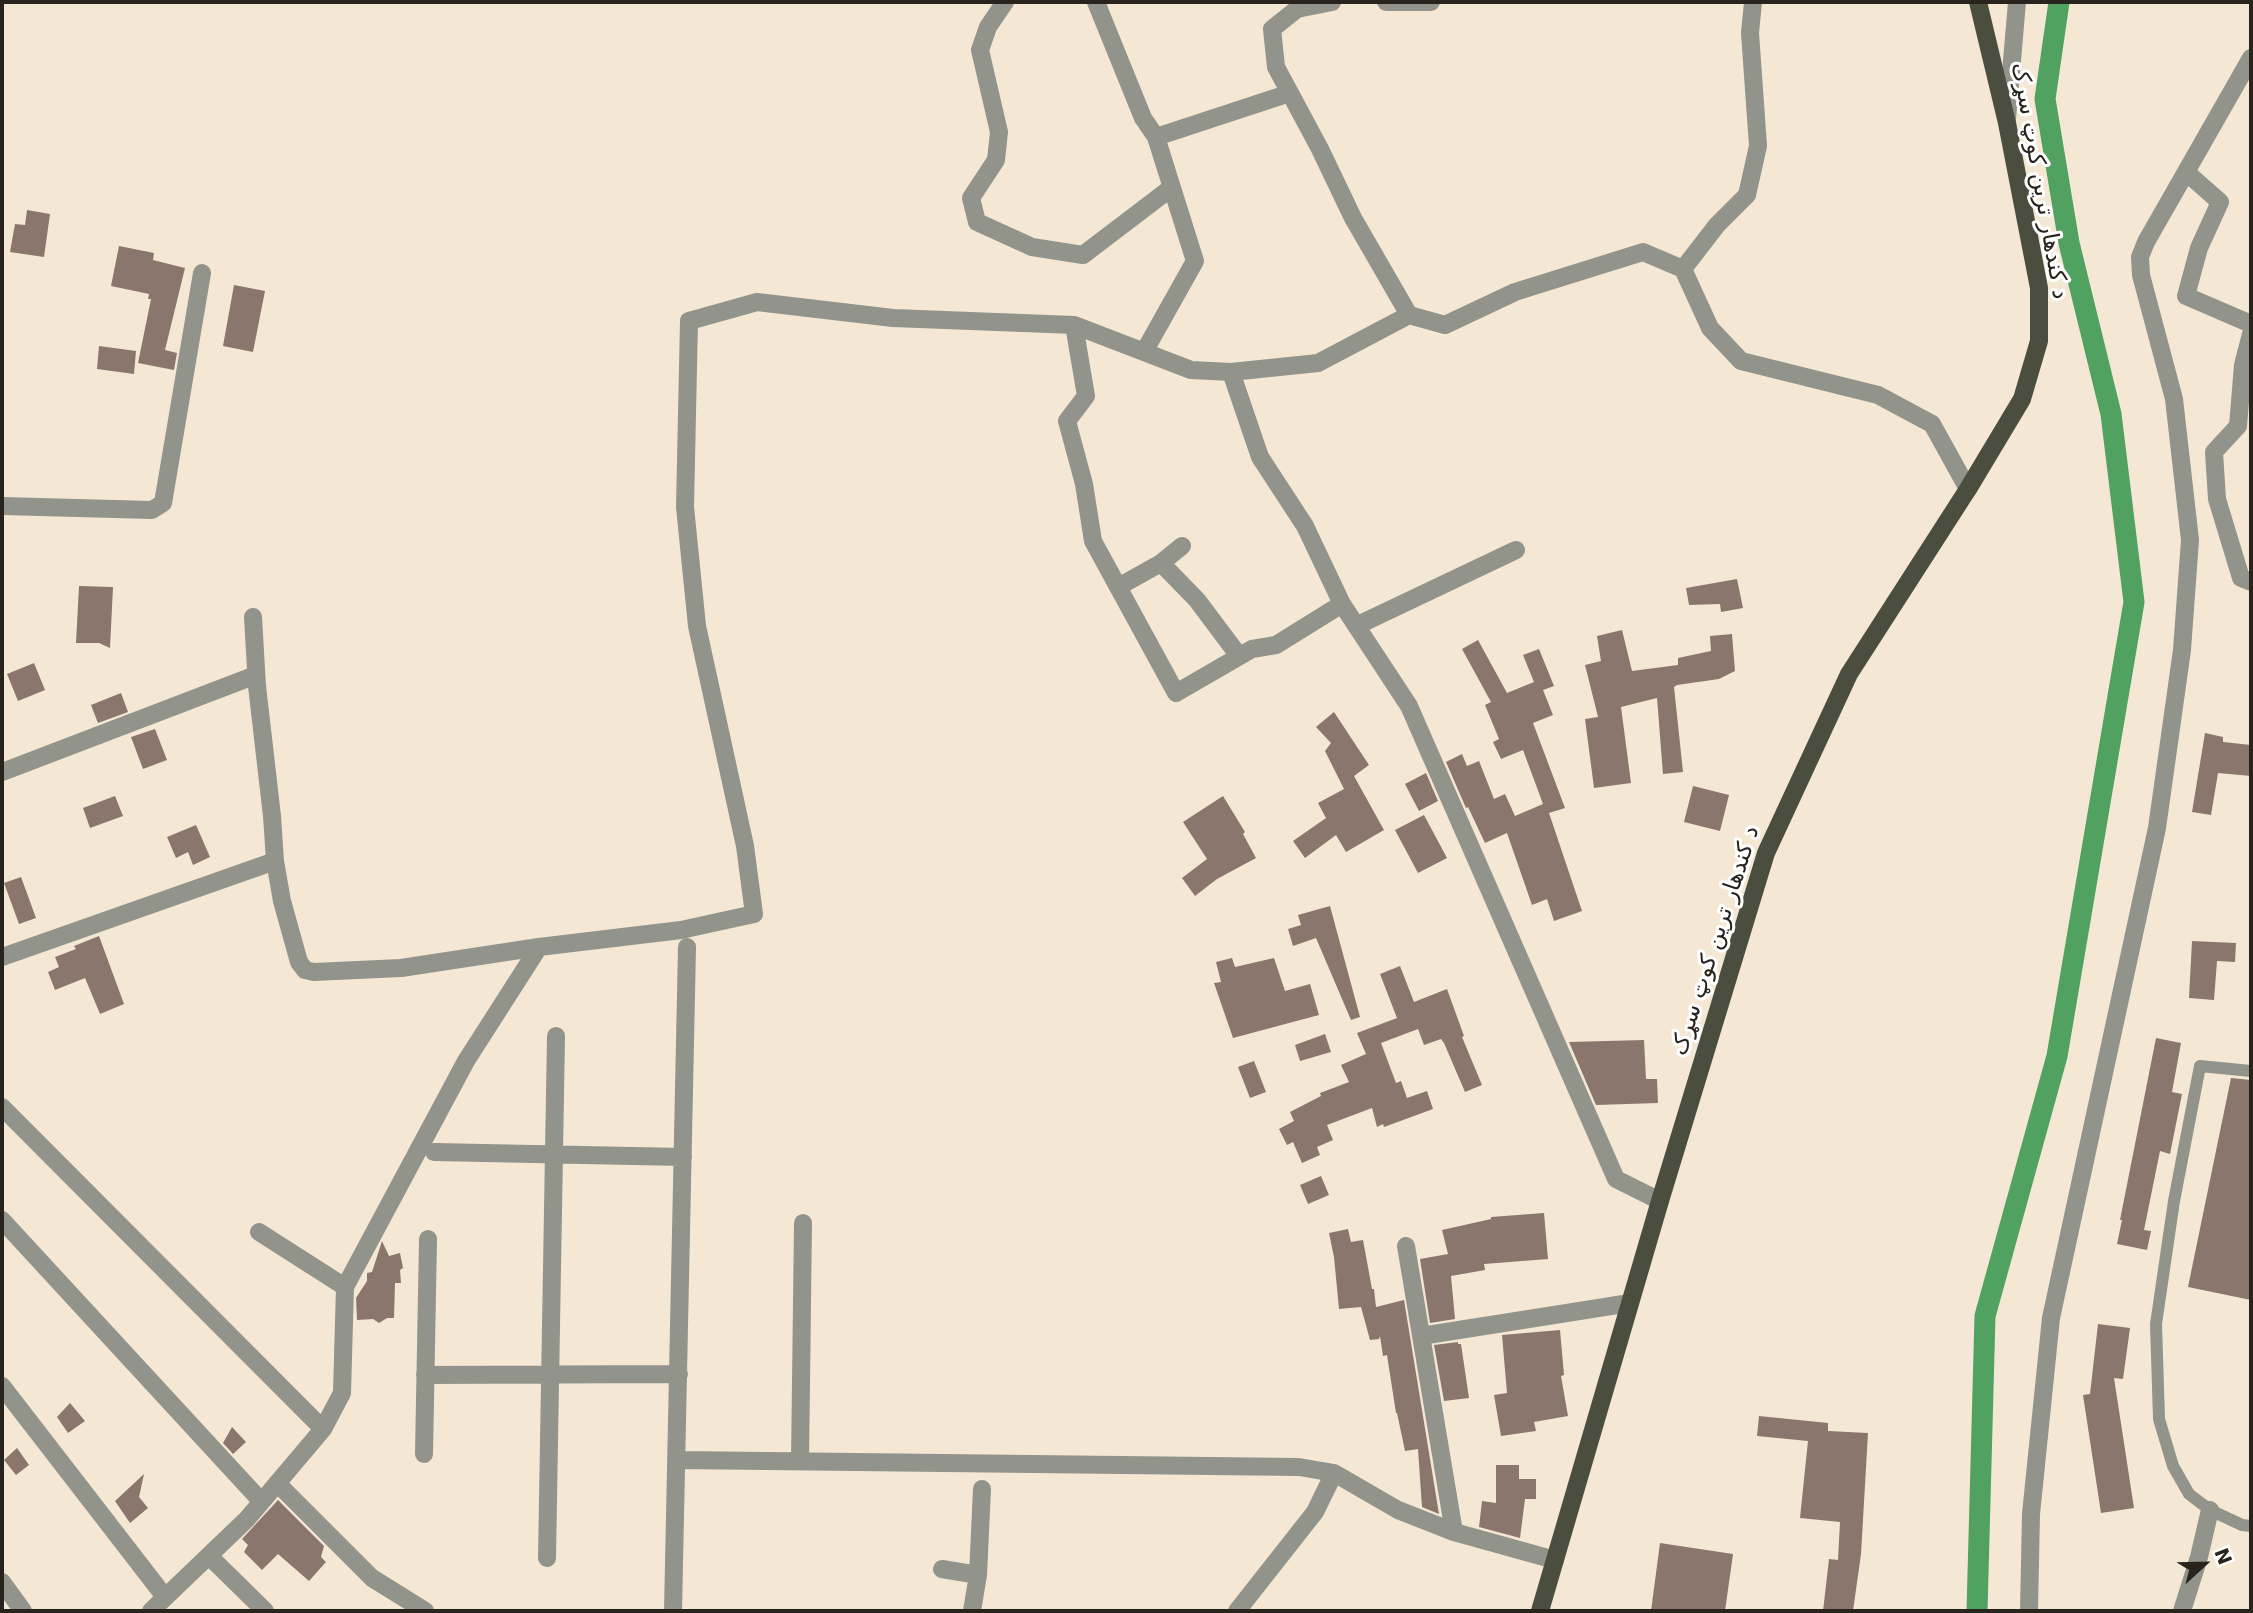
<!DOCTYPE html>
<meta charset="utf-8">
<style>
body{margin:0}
#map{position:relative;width:2253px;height:1613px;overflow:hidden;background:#f4e8d4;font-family:"DejaVu Sans",sans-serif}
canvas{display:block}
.frame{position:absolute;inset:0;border:4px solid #28231c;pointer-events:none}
.north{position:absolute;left:2169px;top:1529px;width:70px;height:70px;-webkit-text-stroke:5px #fff;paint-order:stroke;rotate:68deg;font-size:19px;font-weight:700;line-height:28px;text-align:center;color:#28231c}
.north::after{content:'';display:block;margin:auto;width:24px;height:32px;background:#28231c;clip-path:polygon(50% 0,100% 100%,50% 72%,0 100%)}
</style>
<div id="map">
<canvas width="2253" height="1613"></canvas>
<div class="frame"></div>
<div class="north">N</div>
</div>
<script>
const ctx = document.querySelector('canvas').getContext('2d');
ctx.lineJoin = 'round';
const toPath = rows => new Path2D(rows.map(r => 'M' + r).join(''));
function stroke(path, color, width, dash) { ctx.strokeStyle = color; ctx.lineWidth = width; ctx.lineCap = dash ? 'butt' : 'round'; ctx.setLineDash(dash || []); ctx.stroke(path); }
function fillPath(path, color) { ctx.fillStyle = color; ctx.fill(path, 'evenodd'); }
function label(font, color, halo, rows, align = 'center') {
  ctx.font = font + ' "DejaVu Sans",Cairo,sans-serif'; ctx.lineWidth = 6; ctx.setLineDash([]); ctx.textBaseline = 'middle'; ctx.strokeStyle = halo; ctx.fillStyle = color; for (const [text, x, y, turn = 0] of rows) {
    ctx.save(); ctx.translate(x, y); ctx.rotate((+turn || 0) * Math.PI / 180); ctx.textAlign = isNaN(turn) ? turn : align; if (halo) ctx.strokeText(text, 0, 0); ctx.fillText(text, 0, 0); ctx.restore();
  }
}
const canal = toPath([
 [1977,1611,1985,1316,2057,1056,2134,602,2111,414,2069,243,2045,99,2059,2]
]);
const building = toPath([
 [27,210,50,214,44,257,10,252,15,224,25,225],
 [119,246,154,253,153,260,185,268,165,350,177,353,174,370,138,363,151,299,148,299,149,294,111,286],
 [234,285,265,291,253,352,223,346],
 [99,346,136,351,134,374,97,369],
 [1737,579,1743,608,1721,612,1720,604,1689,605,1686,588],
 [79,586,113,587,110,648,99,643,76,643],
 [1622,630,1632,671,1678,665,1678,658,1711,651,1710,636,1732,634,1735,671,1719,679,1677,685,1674,687,1683,772,1663,774,1657,698,1621,707,1631,783,1594,788,1585,719,1598,717,1585,665,1601,661,1597,636],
 [1478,640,1507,693,1534,682,1523,655,1539,649,1554,686,1543,690,1553,715,1533,723,1565,808,1549,813,1582,911,1554,921,1547,899,1532,905,1507,833,1485,843,1468,807,1466,808,1446,762,1462,754,1467,766,1479,761,1494,799,1505,794,1515,816,1543,804,1523,750,1501,759,1493,742,1499,739,1485,705,1491,702,1462,649],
 [34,663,45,690,18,701,7,674],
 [121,693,128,712,98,723,91,705],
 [1334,712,1369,765,1354,776,1384,830,1346,852,1336,835,1305,858,1293,841,1326,818,1318,803,1344,789,1325,751,1331,743,1316,727],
 [155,729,167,760,143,769,131,737],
 [2205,733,2223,737,2223,742,2251,745,2251,776,2218,773,2211,815,2192,812],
 [1426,773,1438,801,1419,811,1405,784],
 [1693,786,1729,795,1720,831,1684,822],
 [115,796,123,816,90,828,83,808],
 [1223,796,1245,832,1243,834,1256,858,1217,879,1195,896,1182,878,1207,859,1183,822],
 [1424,815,1447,858,1418,873,1395,830],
 [196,825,210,857,193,865,188,852,176,858,167,837],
 [21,877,36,918,19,924,4,883],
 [1330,906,1360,1017,1351,1020,1316,938,1293,946,1288,929,1301,925,1298,915],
 [99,936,124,1004,100,1014,85,978,55,990,48,972,59,967,55,957,76,949,74,946],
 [2192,941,2236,943,2235,962,2217,961,2214,1000,2189,998],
 [1232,958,1235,967,1274,958,1285,991,1310,984,1319,1015,1233,1038,1214,983,1221,982,1216,962],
 [1400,966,1414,1002,1447,989,1464,1036,1462,1037,1482,1085,1465,1092,1444,1043,1441,1039,1424,1045,1418,1029,1381,1043,1396,1083,1401,1081,1407,1098,1427,1091,1433,1109,1384,1127,1383,1124,1377,1127,1372,1108,1327,1125,1333,1140,1317,1147,1320,1155,1302,1163,1293,1142,1287,1145,1279,1129,1294,1121,1290,1112,1321,1096,1320,1093,1349,1082,1341,1065,1366,1054,1357,1033,1397,1018,1380,974],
 [1325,1034,1331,1052,1300,1061,1295,1045],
 [2156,1038,2181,1043,2172,1092,2182,1094,2170,1154,2160,1151,2144,1230,2151,1231,2147,1250,2117,1244,2122,1220,2120,1220],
 [1644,1040,1646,1079,1657,1079,1658,1103,1596,1105,1569,1042],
 [1254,1061,1266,1092,1250,1098,1238,1067],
 [2231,1078,2251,1080,2251,1300,2188,1287],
 [1321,1176,1329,1195,1308,1204,1300,1185],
 [1544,1213,1548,1259,1484,1264,1485,1270,1451,1276,1455,1319,1430,1323,1420,1259,1448,1254,1442,1230,1491,1219,1491,1217],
 [1348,1229,1351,1242,1363,1240,1372,1289,1374,1289,1376,1307,1404,1300,1439,1514,1422,1507,1418,1449,1405,1451,1397,1413,1396,1413,1387,1355,1383,1356,1380,1336,1379,1339,1370,1340,1361,1307,1339,1309,1334,1257,1329,1233],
 [382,1241,389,1256,400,1253,403,1268,400,1270,401,1283,395,1283,394,1318,387,1318,379,1323,373,1319,357,1320,356,1298,367,1281,367,1273,372,1272],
 [2098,1324,2130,1328,2123,1379,2114,1378,2134,1508,2101,1513,2083,1395,2090,1394],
 [1560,1330,1564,1375,1561,1376,1568,1416,1534,1422,1536,1431,1501,1436,1494,1395,1507,1393,1502,1335],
 [1458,1342,1458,1344,1461,1344,1469,1398,1444,1401,1434,1345],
 [70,1403,85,1421,68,1433,57,1417],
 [1759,1416,1828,1423,1828,1431,1868,1433,1861,1554,1853,1611,1823,1611,1829,1559,1838,1560,1840,1522,1800,1518,1808,1441,1757,1436],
 [232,1427,246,1442,233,1454,223,1443],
 [17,1448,29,1465,16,1475,4,1460],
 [1496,1465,1519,1465,1519,1479,1536,1479,1536,1499,1525,1499,1520,1538,1479,1527,1482,1501,1496,1503],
 [144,1474,139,1497,148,1508,130,1523,115,1501],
 [278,1500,324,1546,321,1557,326,1562,309,1581,278,1554,262,1570,244,1552,248,1545,242,1539],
 [1660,1543,1733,1554,1725,1611,1651,1611]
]);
const lane = toPath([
 [2251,1071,2200,1066,2174,1201,2156,1324,2159,1419,2173,1466,2189,1494,2210,1510,2242,1525,2251,1526]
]);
const street = toPath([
 [1005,2,988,27,980,50,999,132,996,160,971,198,977,222,1032,247,1083,255,1171,188],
 [1096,2,1143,118,1156,137,1195,261,1144,352],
 [1332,2,1297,9,1272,29,1276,67,1320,149,1353,218,1409,315],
 [1386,2,1431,2],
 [2007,119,2017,2],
 [1156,137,1290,93],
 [2186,172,2220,202,2199,248,2186,296,2251,324],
 [1683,269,1717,225,1747,195,1758,146,1750,33,1753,2],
 [1074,325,1086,396,1067,421,1084,484,1093,541,1176,693,1252,649,1276,645,1342,604],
 [2251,334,2243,365,2238,426,2214,452,2217,499,2241,578,2251,582],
 [1231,372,1260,457,1305,526,1342,604,1409,706,1616,1179,1660,1201],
 [2,506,152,510,163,503,202,273],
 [1161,563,1197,600,1239,656],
 [1118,587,1161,563,1182,546],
 [253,617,257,686,272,816,275,861,282,901,299,962,305,970,314,972,401,968,539,947,681,930,754,914,745,846,697,626,685,507,689,321,757,302,893,318,1074,325,1191,370,1231,372,1318,363,1409,315,1445,325,1515,292,1643,252,1683,269,1710,328,1741,361,1878,395,1932,424,1968,489],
 [1356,626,1516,550],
 [2,772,256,675],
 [2,957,275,861],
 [2,1107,323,1429],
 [434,1152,683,1157],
 [2,1220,261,1501],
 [259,1232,345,1287],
 [1406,1246,1454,1532],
 [1421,1336,1630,1303],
 [425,1375,679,1374],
 [2,1386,165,1597],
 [424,1454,428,1239],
 [677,1460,1299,1467,1334,1473,1398,1510,1454,1532,1555,1560],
 [800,1461,803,1223],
 [277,1483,372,1578,425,1611],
 [209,1556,265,1611],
 [547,1558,556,1036],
 [942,1569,978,1575],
 [2,1582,23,1611],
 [151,1611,247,1519,323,1429,342,1393,345,1287,466,1061,539,947],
 [673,1611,687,947],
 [972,1611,978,1575,982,1489],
 [1237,1611,1315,1512,1334,1473],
 [2029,1611,2031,1514,2051,1318,2157,828,2182,650,2190,540,2174,399,2141,275,2140,257,2146,242,2251,58],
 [2182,1611,2199,1557,2210,1510]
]);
const primary = toPath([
 [1540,1611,1660,1201,1766,853,1849,674,1968,489,2022,399,2039,341,2039,288,2007,123,1978,2]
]);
const streetNames = [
 ["د کندهار ترين کوټ سړک",2039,181,80],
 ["د کندهار ترين کوټ سړک",1716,941,-72]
];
stroke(canal, '#51a161', 21);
fillPath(building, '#8a766c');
stroke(lane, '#92938a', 12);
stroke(street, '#92938a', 18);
stroke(primary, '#4b4e3e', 18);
label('23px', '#28231c', '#fff', streetNames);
</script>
